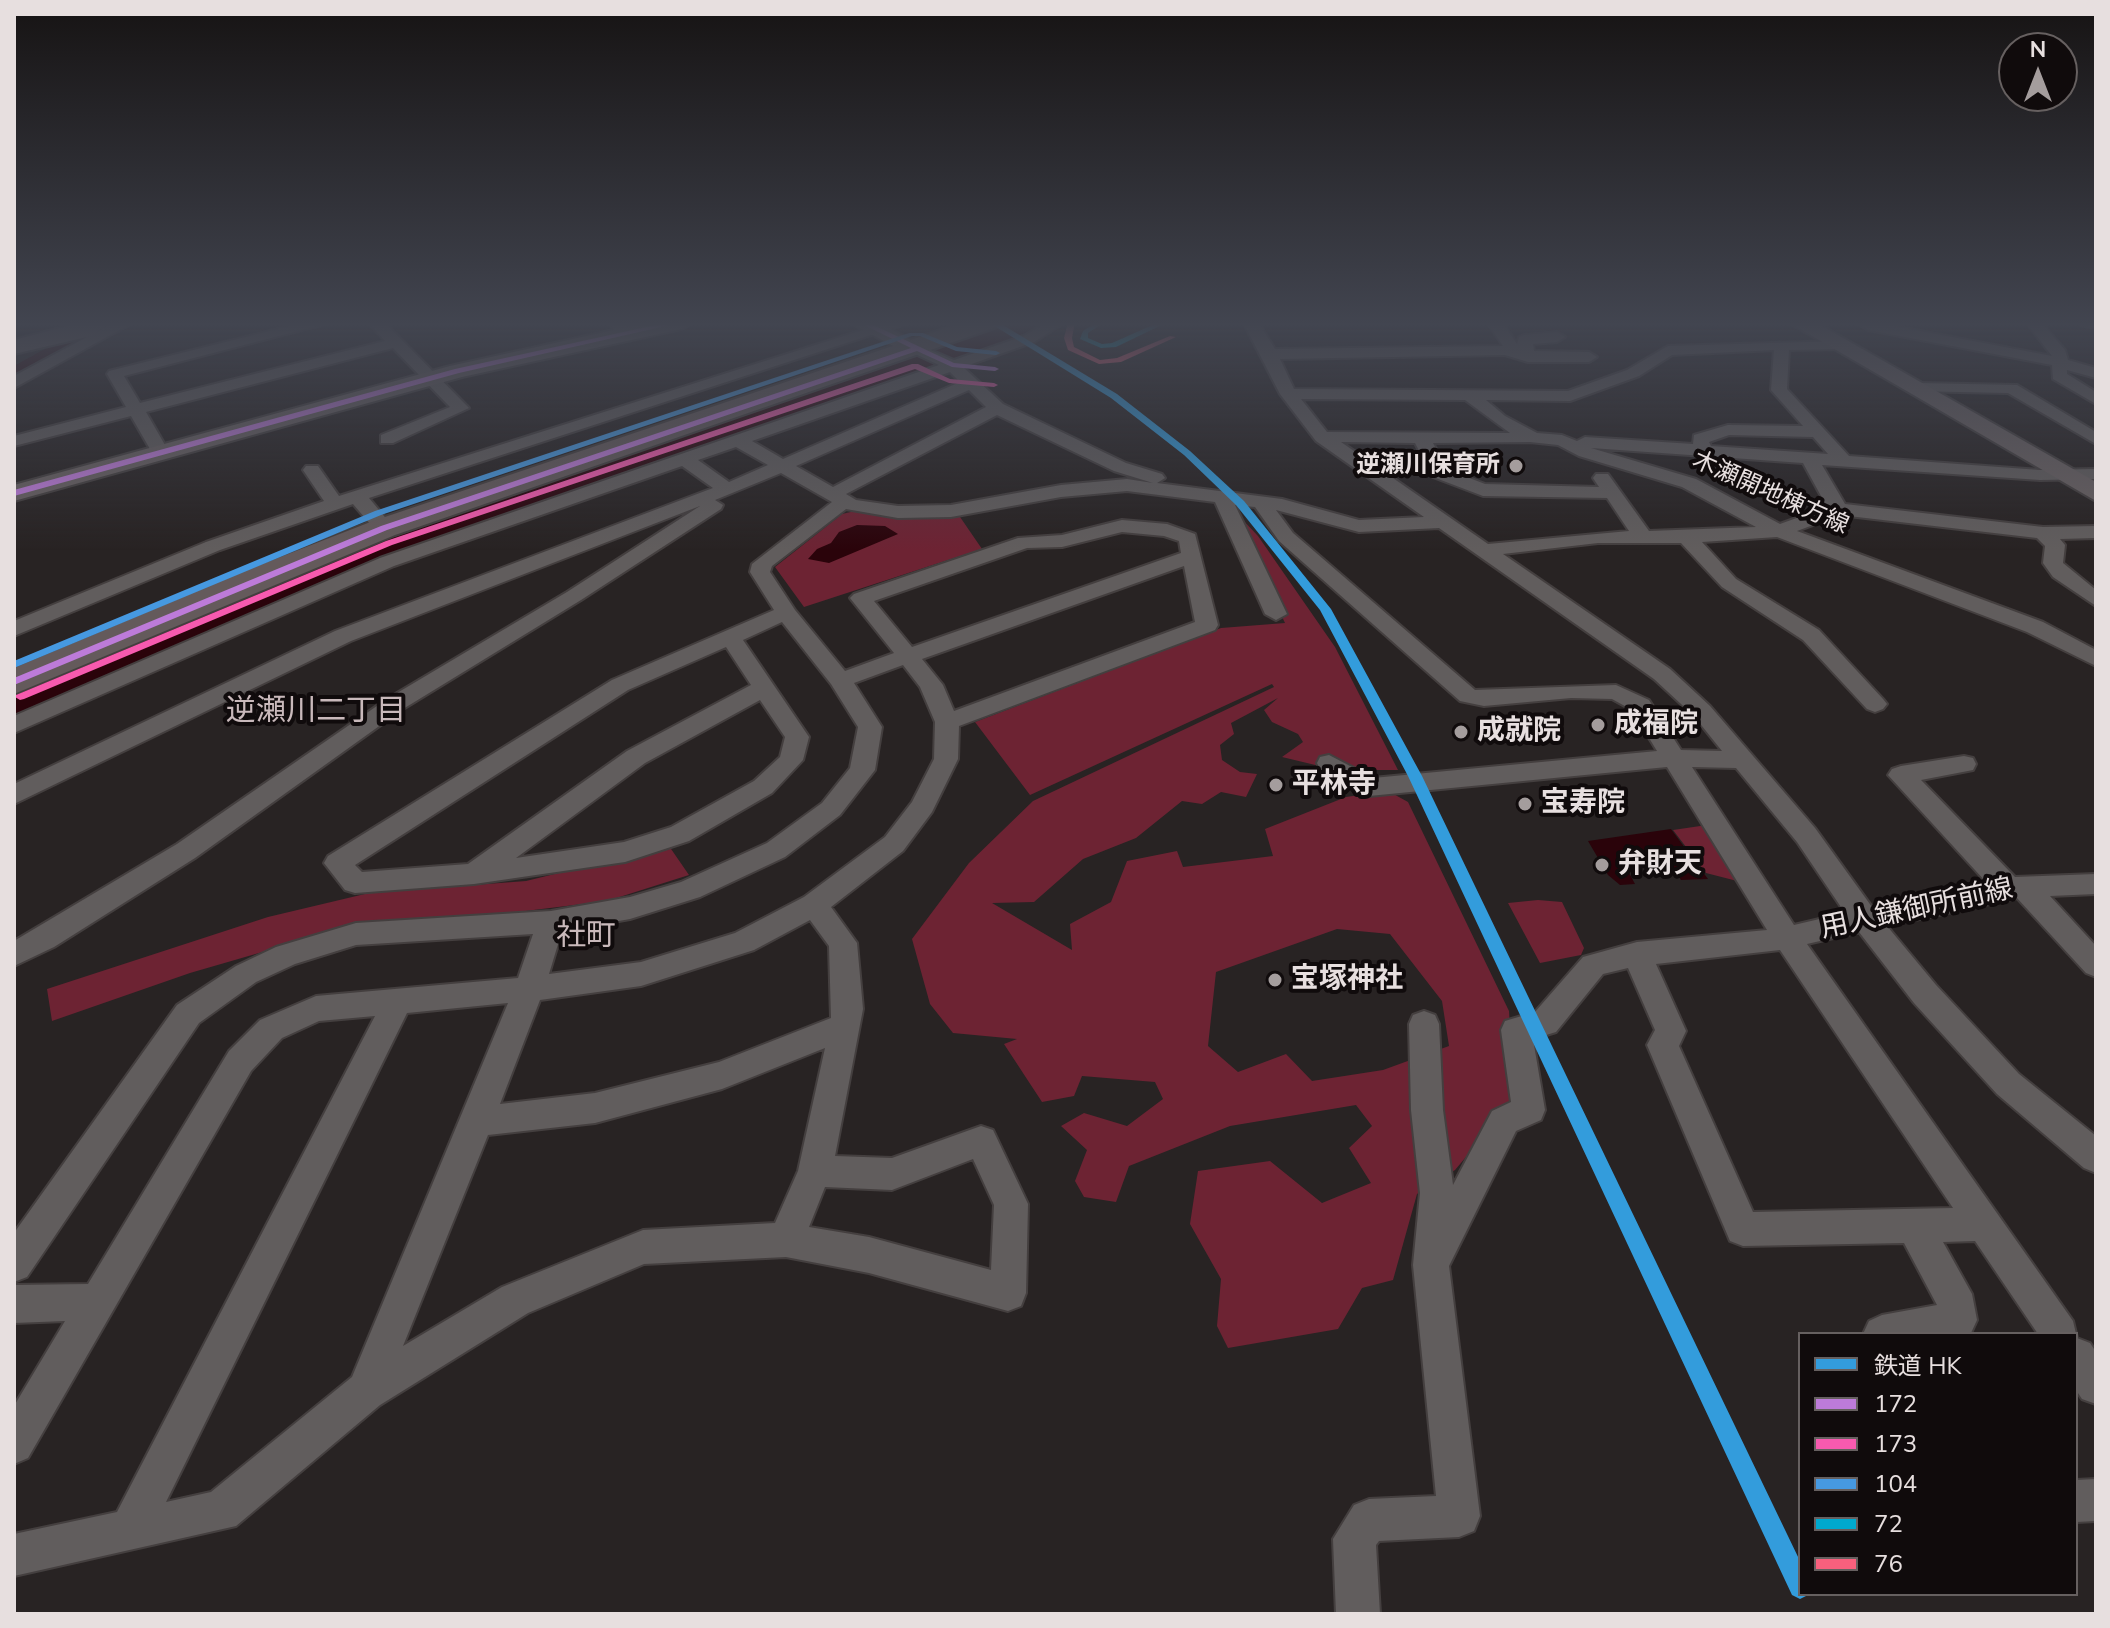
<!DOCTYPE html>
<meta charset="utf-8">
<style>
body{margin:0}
#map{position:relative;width:2110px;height:1628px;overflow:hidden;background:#282323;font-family:"Nunito Sans","Noto Sans JP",sans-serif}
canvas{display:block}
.frame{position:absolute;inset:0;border:16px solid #e7dfdf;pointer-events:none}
.legend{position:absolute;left:1798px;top:1332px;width:280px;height:264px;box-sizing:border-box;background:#100b0c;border:2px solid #666060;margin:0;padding:10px 14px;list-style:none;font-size:24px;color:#e7dfdf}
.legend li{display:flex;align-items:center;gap:16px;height:40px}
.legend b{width:40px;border:2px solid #666060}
.north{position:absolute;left:1998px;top:32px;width:80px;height:80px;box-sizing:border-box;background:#100b0c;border:2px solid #666060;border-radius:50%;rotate:0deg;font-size:22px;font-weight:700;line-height:32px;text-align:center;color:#e7dfdf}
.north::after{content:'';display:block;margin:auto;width:28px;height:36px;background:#a49d9d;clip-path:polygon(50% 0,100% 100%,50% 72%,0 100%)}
</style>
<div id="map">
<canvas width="2110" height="1628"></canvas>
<div class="frame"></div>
<ul class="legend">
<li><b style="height:10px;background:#339cdc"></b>鉄道 HK</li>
<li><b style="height:10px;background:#bd7bd9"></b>172</li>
<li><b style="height:10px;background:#f75aaf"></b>173</li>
<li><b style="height:10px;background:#4699e1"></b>104</li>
<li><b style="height:10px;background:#00a9ce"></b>72</li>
<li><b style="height:10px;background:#f8607d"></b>76</li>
</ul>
<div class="north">N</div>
</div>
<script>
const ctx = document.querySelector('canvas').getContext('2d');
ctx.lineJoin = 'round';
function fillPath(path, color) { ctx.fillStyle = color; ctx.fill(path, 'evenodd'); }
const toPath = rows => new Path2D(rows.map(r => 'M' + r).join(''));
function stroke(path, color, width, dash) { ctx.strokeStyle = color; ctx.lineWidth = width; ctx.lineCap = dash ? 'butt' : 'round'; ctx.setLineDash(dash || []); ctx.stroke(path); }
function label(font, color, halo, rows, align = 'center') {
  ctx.font = font + ' "Nunito Sans","Noto Sans JP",sans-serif'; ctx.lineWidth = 8; ctx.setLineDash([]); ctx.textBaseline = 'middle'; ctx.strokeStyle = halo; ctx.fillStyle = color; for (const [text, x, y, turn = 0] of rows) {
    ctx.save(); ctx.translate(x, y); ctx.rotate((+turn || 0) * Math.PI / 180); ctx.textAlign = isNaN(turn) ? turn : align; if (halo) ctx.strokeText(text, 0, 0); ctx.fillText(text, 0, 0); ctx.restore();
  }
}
const green = toPath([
 [855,511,891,516,958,514,982,549,804,607,775,567,842,514],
 [1240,517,1258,536,1335,647,1398,770,1363,770,1348,764,1332,769,1282,757,1303,742,1298,734,1272,722,1264,710,1278,698,1231,723,1234,734,1220,745,1222,760,1240,772,1257,774,1246,797,1221,792,1202,804,1182,801,1136,838,1083,859,1034,902,992,903,1072,950,1070,924,1111,902,1127,861,1177,851,1183,867,1273,856,1265,829,1346,797,1388,791,1408,802,1509,1011,1514,1100,1455,1170,1417,1194,1393,1280,1362,1288,1338,1329,1228,1348,1217,1326,1221,1279,1190,1224,1198,1171,1270,1161,1322,1203,1371,1183,1349,1148,1372,1126,1356,1105,1230,1126,1129,1166,1116,1202,1084,1197,1075,1181,1087,1150,1061,1126,1084,1113,1127,1126,1163,1099,1155,1082,1082,1076,1074,1096,1042,1102,1004,1044,1017,1039,953,1033,930,1004,912,939,969,863,1033,801,1274,687,1272,684,1030,795,975,722,1221,628,1285,623,1236,519],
 [1337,929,1390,934,1442,1001,1449,1046,1383,1070,1312,1081,1286,1054,1238,1072,1208,1046,1216,972],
 [1707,825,1741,882,1706,873,1673,830],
 [669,846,689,875,607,901,501,914,352,926,190,973,52,1021,47,989,268,917,369,893,526,881],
 [1538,900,1562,902,1584,948,1581,955,1540,963,1508,903]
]);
const water = toPath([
 [998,322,1049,322,994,346,422,547,14,721,14,687,298,566],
 [857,525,885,526,898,534,829,563,808,559,817,549,831,543,839,532],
 [1671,829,1708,879,1681,880,1666,857,1621,858,1635,884,1620,885,1608,875,1588,841]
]);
const river = toPath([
 [94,322,125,322,14,384,14,366,94,322]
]);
const street = toPath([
 [115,322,134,322,14,388,14,376,115,322],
 [306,322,333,322,124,376,140,403,385,341,368,322,384,322,469,408,393,443,381,443,381,435,450,407,393,348,146,412,169,452,166,456,154,456,131,416,14,446,14,436,126,407,107,374,109,371,306,322],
 [608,322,623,322,632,333,619,336,608,322],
 [888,322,911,322,369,498,394,528,391,532,377,532,353,504,220,550,14,636,14,621,206,542,324,501,303,470,306,466,318,466,339,496,888,322],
 [1047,322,1065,322,1034,342,963,367,1003,404,1126,463,1162,474,1165,478,1157,483,1282,499,1359,520,1424,517,1316,441,1280,394,1243,322,1258,322,1275,349,1503,346,1487,322,1502,322,1517,344,1519,337,1524,335,1557,332,1565,337,1557,342,1533,344,1534,351,1589,352,1597,357,1589,362,1528,362,1505,355,1280,359,1294,389,1568,391,1627,370,1668,346,1842,341,1847,343,1847,349,1789,350,1787,389,1849,456,2040,470,2096,469,2096,479,2040,480,1822,465,1845,504,2043,527,2096,526,2096,538,2060,539,2065,545,2063,563,2096,590,2096,606,2053,577,2043,563,2045,546,2037,538,1840,515,1797,531,2043,622,2096,650,2096,666,2027,632,1777,537,1702,542,1736,579,1819,630,1883,699,1887,704,1883,709,1875,712,1867,709,1803,640,1722,587,1681,543,1598,543,1503,554,1670,669,1710,706,1815,828,1872,907,1986,882,1888,775,1892,769,1901,766,1964,756,1973,758,1976,764,1973,770,1921,780,2015,877,2096,874,2096,894,2050,896,2096,946,2096,977,2086,973,2017,898,1887,926,1936,985,2019,1074,2096,1136,2096,1173,2084,1168,1997,1094,1914,1003,1859,932,1807,944,2073,1321,2077,1338,2090,1343,2096,1352,2096,1404,2082,1399,2076,1390,2076,1334,2038,1334,1975,1241,1943,1242,1972,1294,1977,1320,1971,1333,1863,1334,1869,1321,1882,1315,1937,1305,1904,1243,1743,1246,1730,1241,1647,1045,1655,1030,1628,968,1603,974,1556,1032,1533,1039,1545,1110,1541,1120,1516,1131,1449,1266,1480,1516,1474,1531,1459,1537,1379,1541,1376,1545,1380,1614,1336,1614,1333,1539,1354,1505,1369,1499,1436,1496,1413,1265,1420,1193,1411,1110,1409,1024,1413,1015,1424,1011,1435,1015,1439,1024,1443,1110,1453,1185,1492,1111,1511,1102,1501,1030,1505,1021,1535,1012,1583,957,1637,942,1767,930,1667,767,1369,796,1320,769,1317,763,1320,757,1329,755,1373,778,1657,751,1632,710,1612,699,1571,698,1484,706,1460,701,1279,541,1255,507,1235,505,1287,614,1276,620,1265,614,1215,502,1127,491,1061,497,951,517,898,518,846,509,772,566,770,572,795,610,845,671,894,653,850,598,854,594,1018,538,1062,535,1122,520,1167,524,1195,534,1218,625,1215,630,959,726,958,759,932,812,903,851,831,907,857,943,863,1009,835,1156,892,1158,981,1126,993,1130,1028,1204,1026,1293,1021,1306,1008,1311,869,1273,786,1257,644,1264,528,1313,380,1405,236,1526,14,1576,14,1534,117,1512,375,1016,319,1021,282,1038,251,1071,28,1458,14,1464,14,1406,65,1321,14,1323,14,1285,88,1284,229,1051,260,1020,316,996,518,978,533,934,356,945,295,964,256,982,199,1023,27,1277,14,1282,14,1233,177,1005,236,966,276,947,356,923,551,911,630,897,681,882,767,843,822,803,850,768,858,727,831,684,782,622,743,640,809,737,803,760,772,793,689,841,625,862,474,884,355,893,345,890,324,863,328,856,612,680,774,610,750,572,752,564,832,502,781,473,715,500,723,505,721,509,581,600,403,709,195,858,54,947,14,966,14,941,177,844,387,699,567,592,700,506,351,641,14,804,14,784,335,631,713,488,682,466,394,566,14,733,14,716,380,558,939,365,911,352,911,346,921,346,954,360,1024,336,1047,322],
 [1774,350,1771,390,1803,426,1728,425,1694,435,1693,444,1585,437,1577,441,1562,435,1537,433,1505,416,1486,400,1570,401,1639,376,1672,355,1774,350],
 [950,372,960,382,783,459,752,441,950,372],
 [969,390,986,407,833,487,796,466,969,390],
 [1301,399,1465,400,1510,433,1327,432,1301,399],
 [997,415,1114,471,1153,483,1127,479,1061,485,951,505,898,506,856,500,846,494,997,415],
 [1729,435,1813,437,1828,454,1711,446,1709,442,1729,435],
 [1341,442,1415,443,1433,477,1483,496,1607,498,1629,531,1488,544,1341,442],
 [1530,442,1558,445,1579,456,1682,487,1756,527,1649,531,1608,474,1596,474,1593,478,1599,487,1485,484,1446,469,1433,443,1530,442],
 [736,447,768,465,729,482,698,460,736,447],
 [1591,448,1803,463,1827,507,1780,524,1696,479,1591,448],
 [1276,510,1359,532,1439,528,1654,679,1694,716,1722,751,1681,750,1649,700,1616,685,1475,690,1293,533,1276,510],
 [1122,532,1164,536,1179,541,1181,553,912,647,874,601,1027,548,1062,547,1122,532],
 [1184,566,1195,622,954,711,943,685,922,659,1184,566],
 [726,647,751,685,627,751,468,864,362,872,355,865,628,690,726,647],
 [903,665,920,687,935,722,934,759,912,802,885,837,804,897,735,933,641,962,549,974,562,931,630,919,700,897,785,857,840,815,875,770,882,727,854,683,903,665],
 [760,700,785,737,780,757,754,781,671,827,624,842,516,858,645,763,760,700],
 [1692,767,1736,768,1797,842,1845,913,1794,925,1692,767],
 [810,920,829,946,831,1018,719,1062,595,1093,500,1104,540,1000,641,986,754,950,810,920],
 [1780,950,1953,1208,1753,1212,1679,1046,1686,1031,1656,964,1780,950],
 [508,1003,352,1377,211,1492,166,1502,407,1013,508,1003],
 [825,1048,798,1171,775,1223,643,1230,502,1287,403,1346,488,1135,595,1123,722,1089,825,1048],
 [973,1159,994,1205,991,1270,869,1237,809,1227,825,1187,892,1190,973,1159],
 [1856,322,1873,322,2052,356,2026,322,2041,322,2065,350,2068,360,2096,368,2096,378,2067,370,2067,374,2096,392,2096,404,2053,379,2052,365,1868,330,1856,322],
 [2079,322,2096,322,2096,328,2081,325,2079,322],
 [1918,383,2017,385,2096,432,2096,444,2008,393,1912,391,1910,388,1918,383],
 [2096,1479,2096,1521,2076,1522,2076,1480,2096,1479]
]);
const secondary = toPath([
 [83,322,111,322,91,336,14,354,14,340,83,322],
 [650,322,693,322,682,329,462,377,14,501,14,485,450,366,650,322],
 [849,322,878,322,927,349,924,354,908,354,849,322],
 [1788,322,1815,322,2096,482,2096,501,1788,322]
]);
const primary = toPath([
 [964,322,1001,322,997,327,395,535,14,694,14,668,247,570,373,521,964,322]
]);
const bus1 = toPath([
 [669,322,683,322,459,373,14,496,14,490,455,369,669,322],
 [858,322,867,322,954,363,995,367,999,369,995,371,952,367,917,351,387,530,14,685,14,678,381,526,911,348,858,322]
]);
const bus2 = toPath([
 [912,364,918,364,950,379,994,383,998,385,994,387,949,383,915,369,392,545,24,699,20,700,15,697,16,695,386,541,912,364]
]);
const bus3 = toPath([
 [909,333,923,333,957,347,996,351,1000,353,996,355,956,351,920,336,912,336,381,515,14,668,14,661,375,511,909,333]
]);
const bus4 = toPath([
 [1097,322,1105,322,1088,333,1088,338,1102,344,1112,343,1159,322,1168,322,1116,347,1101,348,1080,339,1083,331,1097,322]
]);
const bus5 = toPath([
 [1068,322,1075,322,1072,338,1074,347,1100,360,1117,358,1170,336,1176,337,1121,362,1099,364,1068,350,1064,338,1068,322]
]);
const rail1 = toPath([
 [988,322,998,322,1117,394,1190,451,1244,501,1331,609,1422,776,1800,1561,1800,1594,1808,1595,1800,1599,1792,1595,1408,776,1320,610,1236,505,1184,455,1111,398,988,322]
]);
const markers = [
 [1516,466,8,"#a49d9d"],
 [1598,725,8,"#a49d9d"],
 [1461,732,8,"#a49d9d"],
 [1276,785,8,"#a49d9d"],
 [1525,804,8,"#a49d9d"],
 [1602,865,8,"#a49d9d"],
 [1275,980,8,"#a49d9d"]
];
const farPoinames = [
 ["逆瀬川保育所",1500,466]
];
const farStreetnames = [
 ["木瀬開地棟方線",1770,494,24]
];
const poiNames = [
 ["成福院",1614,725],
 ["成就院",1477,732],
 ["平林寺",1292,785],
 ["宝寿院",1541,804],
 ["弁財天",1618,865],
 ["宝塚神社",1291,980]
];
const streetNames = [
 ["用人鎌御所前線",1917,910,-12]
];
const neighbourhoodNames = [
 ["逆瀬川二丁目",316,713],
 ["社町",586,938]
];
fillPath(green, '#6d2333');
fillPath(water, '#2a030a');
fillPath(river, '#2a030a');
stroke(street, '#443f3f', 4);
stroke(secondary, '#443f3f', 4);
stroke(primary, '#443f3f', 4);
fillPath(street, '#615d5d');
fillPath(secondary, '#686061');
fillPath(primary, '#645a5b');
fillPath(bus1, '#bd7bd9');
fillPath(bus2, '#f75aaf');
fillPath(bus3, '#4699e1');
fillPath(bus4, '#00a9ce');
fillPath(bus5, '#f8607d');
fillPath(rail1, '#339cdc');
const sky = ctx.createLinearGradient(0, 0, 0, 550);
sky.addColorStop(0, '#161313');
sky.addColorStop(0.59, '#424550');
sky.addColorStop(1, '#42455000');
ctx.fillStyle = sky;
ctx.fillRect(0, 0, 2110, 550);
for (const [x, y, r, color] of markers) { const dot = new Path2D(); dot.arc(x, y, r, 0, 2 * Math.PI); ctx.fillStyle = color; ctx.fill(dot); stroke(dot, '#100b0c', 3); }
label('bold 24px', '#e7dfdf', '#100b0c', farPoinames, 'right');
label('24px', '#e7dfdf', '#100b0c', farStreetnames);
label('bold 28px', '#e7dfdf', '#100b0c', poiNames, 'left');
label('28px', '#e7dfdf', '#100b0c', streetNames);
label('30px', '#c9b9bb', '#100b0c', neighbourhoodNames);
</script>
